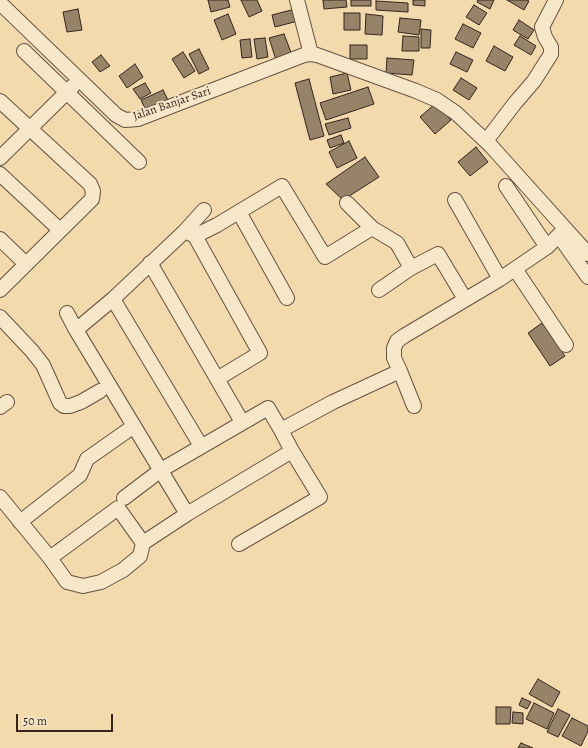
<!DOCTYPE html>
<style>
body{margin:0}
#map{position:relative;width:588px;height:748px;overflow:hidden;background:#f3daac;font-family:Alegreya,serif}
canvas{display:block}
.scale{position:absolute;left:16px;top:714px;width:97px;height:18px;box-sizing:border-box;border:2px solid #34241f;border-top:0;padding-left:5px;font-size:12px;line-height:14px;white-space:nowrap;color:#34241f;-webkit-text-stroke:3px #f7e7c9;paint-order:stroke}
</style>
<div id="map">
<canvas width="588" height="748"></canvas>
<div class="scale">50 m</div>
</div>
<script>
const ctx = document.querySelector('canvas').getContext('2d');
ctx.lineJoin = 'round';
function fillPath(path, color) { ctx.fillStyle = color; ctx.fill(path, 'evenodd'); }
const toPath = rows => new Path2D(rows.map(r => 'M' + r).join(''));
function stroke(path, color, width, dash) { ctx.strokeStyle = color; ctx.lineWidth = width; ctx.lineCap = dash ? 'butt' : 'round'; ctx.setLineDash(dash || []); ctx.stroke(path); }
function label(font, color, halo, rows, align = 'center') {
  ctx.font = font + ' Alegreya,serif'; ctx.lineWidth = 4; ctx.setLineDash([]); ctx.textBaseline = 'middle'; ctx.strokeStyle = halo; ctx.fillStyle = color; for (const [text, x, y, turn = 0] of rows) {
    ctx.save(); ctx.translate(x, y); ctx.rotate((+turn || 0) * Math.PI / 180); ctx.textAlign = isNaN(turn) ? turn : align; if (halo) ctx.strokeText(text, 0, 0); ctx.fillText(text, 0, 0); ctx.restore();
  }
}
const building = toPath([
 [208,0,228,0,230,7,211,12,208,0],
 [241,0,257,0,262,11,249,17,241,0],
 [323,0,346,0,347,7,324,9,323,0],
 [351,0,371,0,371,6,351,6,351,0],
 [413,0,425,0,425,6,413,5,413,0],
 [478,0,494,0,490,9,477,2,478,0],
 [507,0,527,0,529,1,524,10,507,0],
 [376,1,408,3,408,12,376,10,376,1],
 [474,5,487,13,479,25,466,17,474,5],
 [78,9,82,30,67,32,63,12,78,9],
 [295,9,298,21,275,27,272,15,295,9],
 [344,13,360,13,360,30,344,30,344,13],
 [228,14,236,34,222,40,214,20,228,14],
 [366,14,383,16,382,35,365,34,366,14],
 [400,18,421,20,419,35,398,32,400,18],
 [519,20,534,30,528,39,513,30,519,20],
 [463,24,481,33,473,48,455,39,463,24],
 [421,29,431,30,430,48,421,48,421,29],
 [284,34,292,55,276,60,269,38,284,34],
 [403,36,419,37,419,51,402,51,403,36],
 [520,36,536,46,531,55,514,45,520,36],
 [265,38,268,57,257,59,254,39,265,38],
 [250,39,252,57,242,58,240,40,250,39],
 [350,45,367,45,367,59,350,59,350,45],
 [494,46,513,57,505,71,486,61,494,46],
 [199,49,209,69,199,74,189,54,199,49],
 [183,52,195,71,184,78,172,59,183,52],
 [456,52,473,60,467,72,450,64,456,52],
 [101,55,110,66,100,72,92,62,101,55],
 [387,58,414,60,412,75,386,73,387,58],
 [135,64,143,77,127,88,119,76,135,64],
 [347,73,351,90,333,94,330,77,347,73],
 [461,78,477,88,469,100,453,90,461,78],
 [309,79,324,136,310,140,295,83,309,79],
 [145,83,151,93,140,99,133,89,145,83],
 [368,87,374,104,326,120,320,103,368,87],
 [163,90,168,100,146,111,141,100,163,90],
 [436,103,451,120,435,134,420,117,436,103],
 [348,118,351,128,329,135,325,124,348,118],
 [341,135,344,143,330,148,327,140,341,135],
 [349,141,357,158,337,168,329,152,349,141],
 [476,147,488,162,470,176,458,162,476,147],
 [365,157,379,177,343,200,326,184,365,157],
 [542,323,565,356,550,366,528,333,542,323],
 [538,679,560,692,552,707,529,694,538,679],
 [522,698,531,702,527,709,519,705,522,698],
 [534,703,554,713,547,729,526,719,534,703],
 [496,707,511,707,510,724,496,724,496,707],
 [558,709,570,715,558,737,547,732,558,709],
 [513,712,523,713,523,724,512,723,513,712],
 [572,718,588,726,588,731,581,746,562,736,572,718],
 [521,743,533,748,518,748,521,743]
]);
const minor = toPath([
 [297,0,311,54],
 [0,3,116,115,125,120,138,119,304,55,311,54,317,55,416,91,437,100,456,113,491,146,588,254],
 [24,51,139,162],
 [0,101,90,184,93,191,92,199,0,290],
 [486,141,515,103,534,81,551,54,551,47,545,37,542,27,556,0],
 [0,158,73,86],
 [0,174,60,230],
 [506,186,547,247],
 [455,200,500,279],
 [347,203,372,228],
 [239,212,287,298],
 [185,231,204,210],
 [195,236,260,353,217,379],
 [559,236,588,277],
 [0,239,26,264],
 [150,263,242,422],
 [515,269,566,345],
 [379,290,411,268,438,254,465,299],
 [113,299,201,446],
 [67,313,76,330],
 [0,317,32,351,43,365,60,403,64,406,70,406,81,402,100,391],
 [400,371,414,406],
 [0,407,7,402],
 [292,451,187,514,76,330,113,299,185,231,195,236,217,225,282,186,325,257,372,228,397,243,411,268],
 [0,497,50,558,67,582,83,586,101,582,123,570,140,556,143,543,118,508,50,558],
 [124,498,161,470,268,408,281,430,333,402,400,371,394,358,394,348,397,341,404,336,500,279,547,247,565,229],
 [20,522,80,475,87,459,134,426],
 [143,543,187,514],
 [239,544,320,497,292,451,281,430]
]);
const streetNames = [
 ["Jalan Banjar Sari",172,104,-19]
];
fillPath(building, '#978368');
stroke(building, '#34241f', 1);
stroke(minor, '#645242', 16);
stroke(minor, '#f7e7c9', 14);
label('12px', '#34241f', '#f7e7c9', streetNames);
</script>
